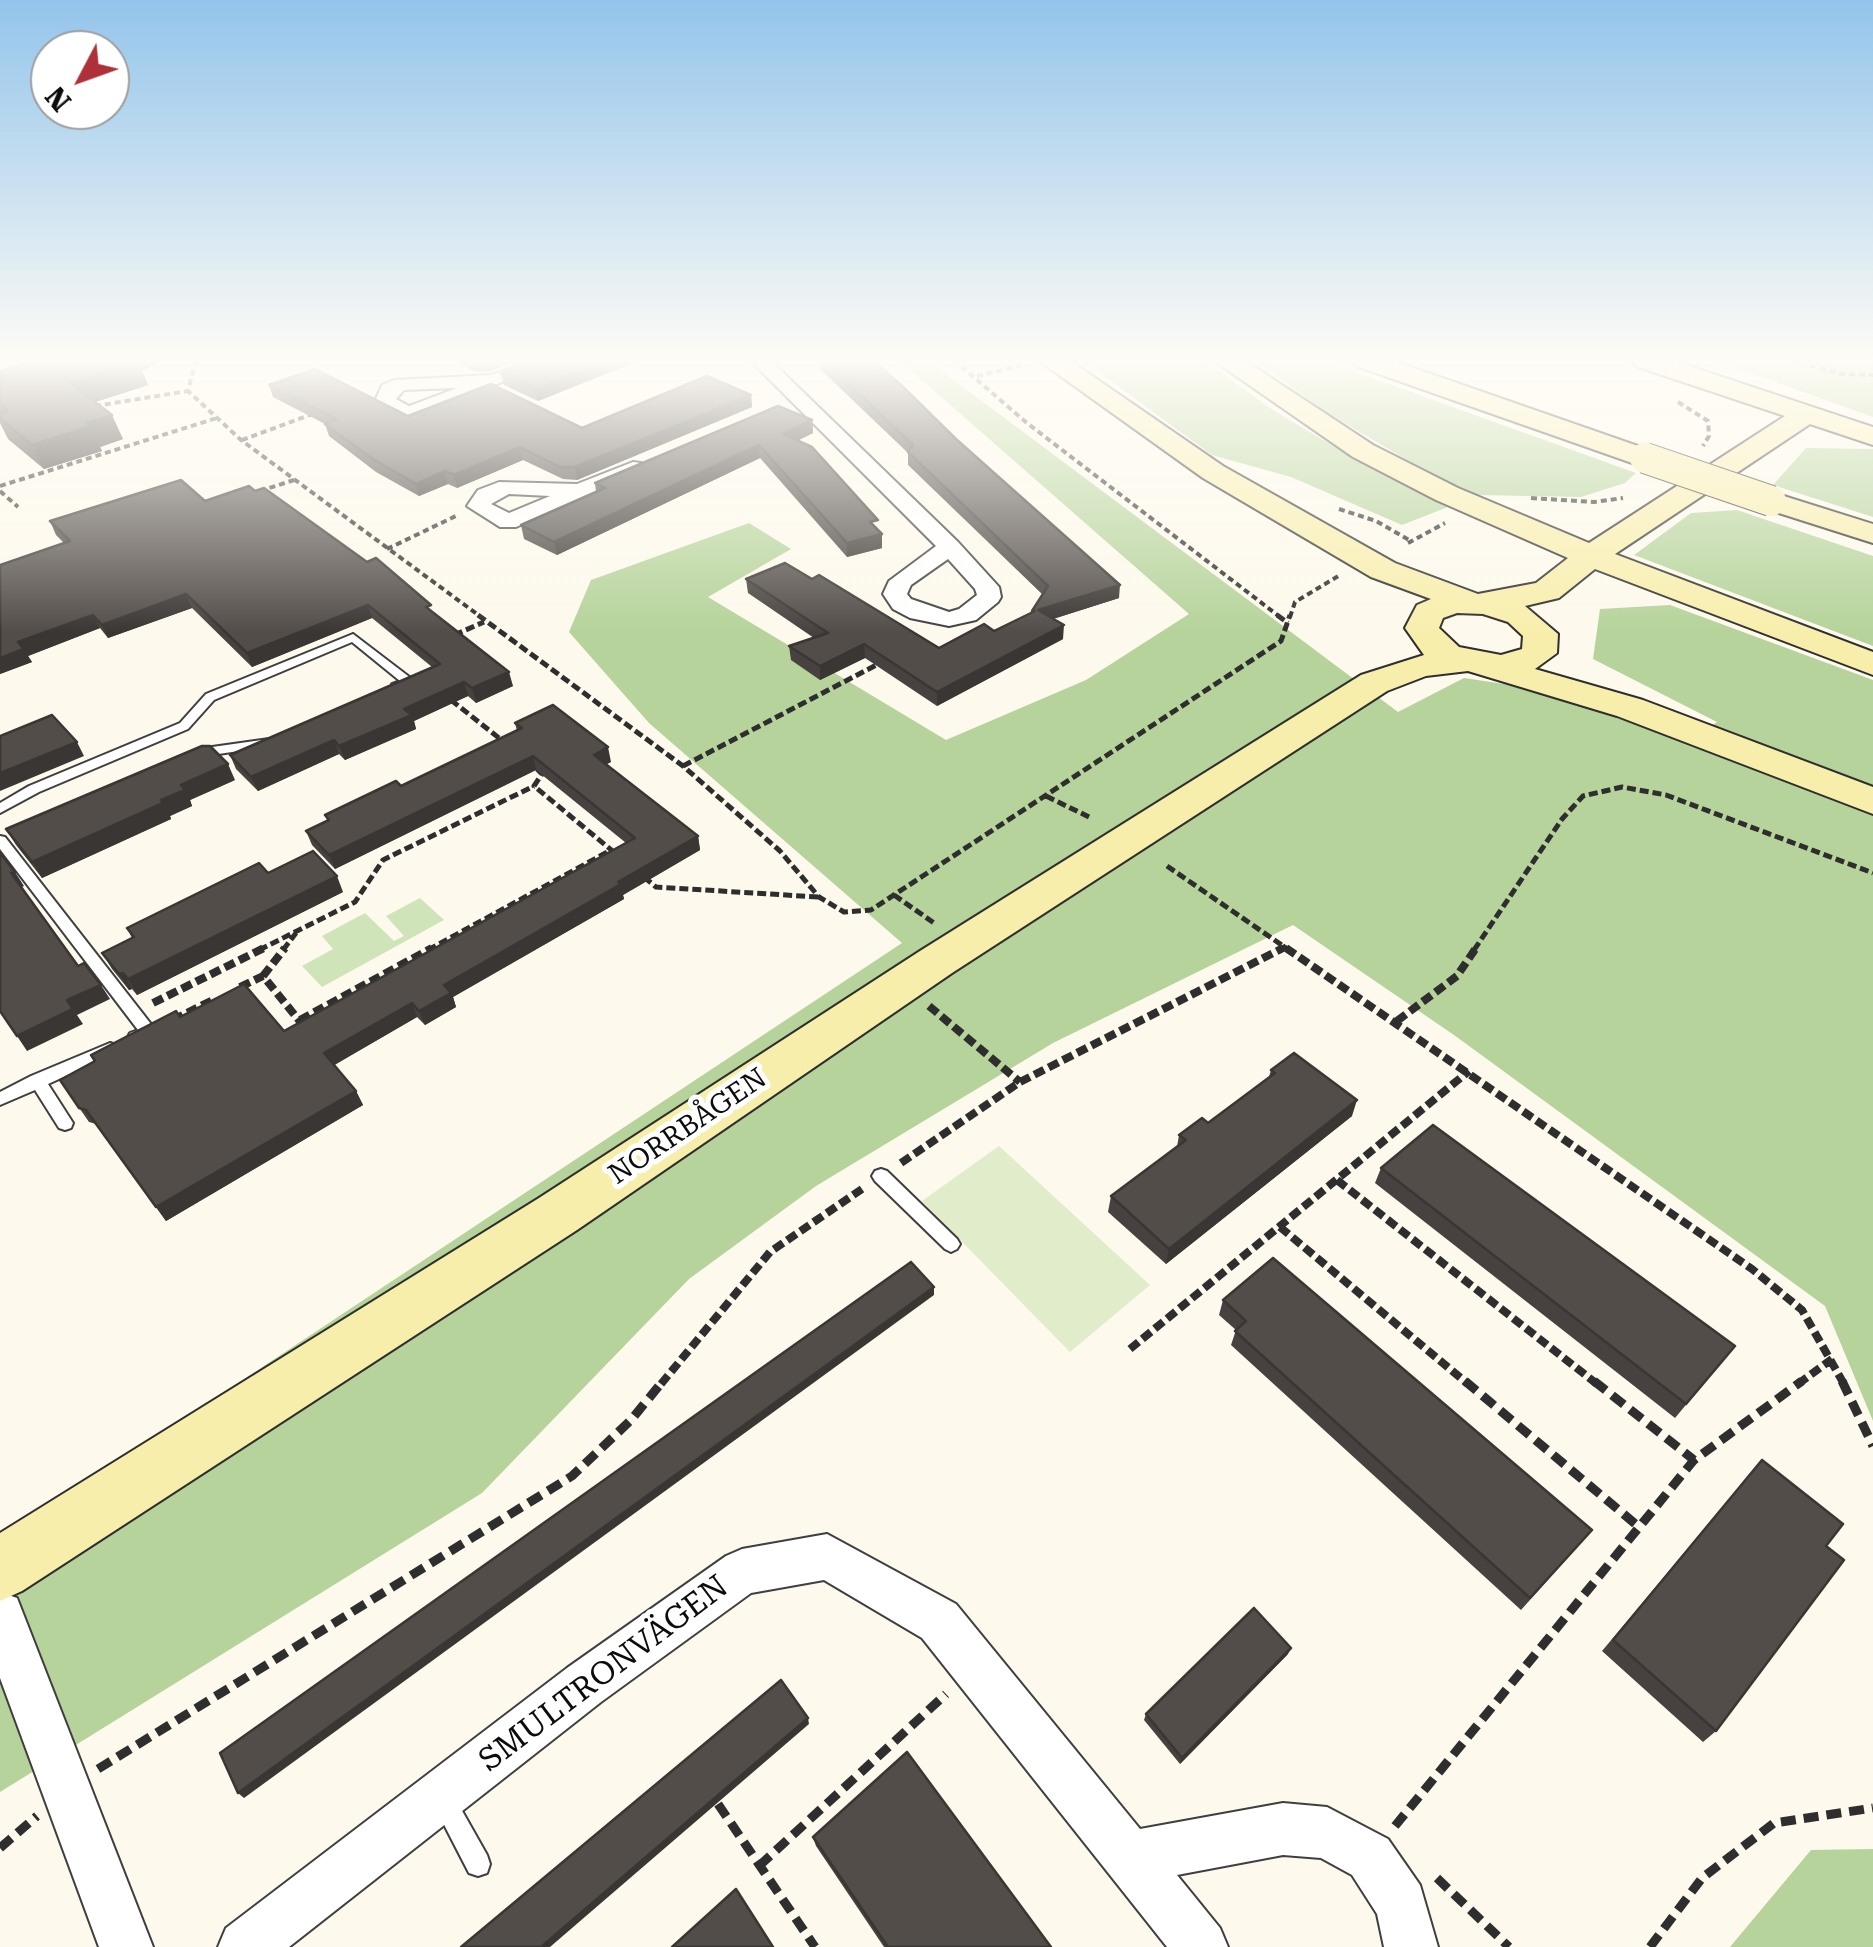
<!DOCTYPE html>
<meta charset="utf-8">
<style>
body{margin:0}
#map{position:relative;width:1873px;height:1947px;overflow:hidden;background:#fdf9ec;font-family:"Roboto Serif",serif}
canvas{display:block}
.north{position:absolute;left:30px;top:30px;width:100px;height:100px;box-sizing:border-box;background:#fff;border:2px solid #9e9e9e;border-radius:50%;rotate:229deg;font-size:28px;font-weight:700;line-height:40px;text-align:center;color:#0c0c0c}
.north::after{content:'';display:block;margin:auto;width:35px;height:45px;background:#ae3139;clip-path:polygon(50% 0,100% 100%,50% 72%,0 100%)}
</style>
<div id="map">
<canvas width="1873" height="1947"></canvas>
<div class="north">N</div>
</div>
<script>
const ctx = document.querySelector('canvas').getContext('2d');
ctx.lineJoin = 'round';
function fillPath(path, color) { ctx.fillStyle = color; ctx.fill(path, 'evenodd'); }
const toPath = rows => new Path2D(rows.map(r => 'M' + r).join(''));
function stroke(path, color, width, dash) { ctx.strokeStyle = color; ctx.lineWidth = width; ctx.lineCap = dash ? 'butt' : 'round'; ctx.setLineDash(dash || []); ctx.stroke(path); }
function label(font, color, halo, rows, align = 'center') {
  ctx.font = font + ' "Roboto Serif",serif'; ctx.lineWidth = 10; ctx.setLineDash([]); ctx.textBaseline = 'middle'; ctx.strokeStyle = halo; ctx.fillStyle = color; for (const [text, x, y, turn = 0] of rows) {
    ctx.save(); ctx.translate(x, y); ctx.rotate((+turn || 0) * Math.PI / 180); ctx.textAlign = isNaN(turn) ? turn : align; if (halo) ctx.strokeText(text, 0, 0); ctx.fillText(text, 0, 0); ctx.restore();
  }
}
const green = toPath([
 [420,898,444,920,322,987,302,966,333,949,322,936,365,913,394,941,404,936,386,916]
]);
const forest = toPath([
 [899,360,927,360,1398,712,1464,678,1537,689,1686,743,1717,722,1593,659,1600,609,1670,605,1873,680,1873,1421,1825,1306,1454,1035,1293,925,1053,1043,816,1186,689,1279,482,1493,0,1792,0,1541,902,943,649,723,569,632,591,580,749,523,791,549,708,597,946,740,1086,680,1189,614],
 [1082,360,1203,360,1273,410,1372,469,1448,507,1402,525,1291,477,1212,455],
 [1254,360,1322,360,1636,473,1625,483,1581,497,1478,495,1434,476,1326,412],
 [1712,360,1873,360,1873,417,1736,368],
 [1806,448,1873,449,1873,517,1773,485],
 [1737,510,1873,556,1873,646,1634,555,1691,513],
 [1873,1849,1873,1947,1730,1947,1811,1850]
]);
const pitch = toPath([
 [999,1146,1150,1285,1070,1352,922,1201]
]);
const pathFar3 = toPath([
 [196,360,188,391,241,440,481,617],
 [954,360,1027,423,1280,617],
 [1791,360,1842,374,1873,375],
 [977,376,1023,365],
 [1678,402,1708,421,1709,436,1703,446],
 [95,406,188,391],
 [242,440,315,413],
 [0,486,217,418],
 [0,491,18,507],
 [260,491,294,480],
 [1531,498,1594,502,1623,498],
 [1339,509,1376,521,1411,541],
 [1408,543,1445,523],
 [387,549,458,515],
 [1290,617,1295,602,1340,575]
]);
const pathFar2 = toPath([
 [478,615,683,766,780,851,819,897,844,912,871,910,1281,641,1290,615],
 [1277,615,1288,623],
 [454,635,484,622],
 [451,700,504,742],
 [683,766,882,662],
 [537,769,542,774,534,786,615,853],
 [1046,796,1089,817],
 [1167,866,1289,950],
 [644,877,656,887,818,897],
 [894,895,934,923],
 [259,950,355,902,383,860,534,786],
 [283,950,296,933],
 [428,950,611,850],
 [1278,950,1286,946],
 [1474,950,1562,819,1583,796,1622,787,1666,795,1873,873]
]);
const pathFar1 = toPath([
 [1286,948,1752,1269,1802,1310,1844,1384],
 [263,976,285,948],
 [240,987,263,976,302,1024],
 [153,1003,264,948],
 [929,1006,1020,1082],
 [173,1020,215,999],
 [300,1020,432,948],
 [1397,1021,1457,976,1476,948],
 [901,1163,1020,1082,1283,948],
 [1337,1180,1597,1384],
 [1280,1227,1468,1384],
 [1130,1349,1469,1071],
 [661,1384,770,1252,862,1189],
 [1798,1384,1832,1359]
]);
const path = toPath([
 [1465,1381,1639,1527],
 [1594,1381,1694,1460],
 [1842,1381,1873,1446],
 [98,1769,572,1476,631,1420,663,1381],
 [718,1804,815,1947],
 [1395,1826,1694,1460,1802,1381],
 [0,1848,37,1816],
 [759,1866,946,1694],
 [1437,1878,1509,1947],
 [1650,1947,1702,1878,1774,1823,1873,1808]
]);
const lane = toPath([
 [353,634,412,679,412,685,396,691,392,690,392,684,400,681,352,642,214,700,188,729,39,792,0,813,0,803,29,786,180,723,206,694,353,634],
 [269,739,275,743,273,746,198,757,192,753,198,749,269,739],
 [0,836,5,837,154,1028,156,1032,154,1036,136,1043,130,1041,128,1037,130,1033,138,1030,0,849,0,836],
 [110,1043,116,1045,118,1049,116,1053,48,1084,73,1123,71,1128,65,1130,59,1128,35,1090,0,1105,0,1092,31,1076,110,1043],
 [881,1169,887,1171,957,1239,960,1244,957,1249,951,1252,945,1249,875,1181,872,1176,875,1171,881,1169],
 [444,1789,452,1793,487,1855,490,1864,487,1873,478,1876,469,1873,436,1809,432,1801,436,1793,444,1789]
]);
const street = toPath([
 [531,360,558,360,408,419,375,401,382,385,394,380,491,375,531,360],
 [457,388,409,406,396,399,404,390,457,388],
 [750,360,770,360,958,542,999,587,1001,597,998,602,976,620,949,626,910,618,893,609,883,594,889,581,936,546,750,360],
 [948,559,975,589,977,595,959,609,949,612,911,599,907,594,911,585,948,559],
 [633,462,641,463,644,468,641,473,516,527,500,527,467,506,478,490,499,482,577,484,633,462],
 [509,494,550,496,509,513,491,504,509,494],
 [827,1534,956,1604,1140,1829,1283,1803,1327,1807,1388,1839,1420,1885,1438,1947,1384,1947,1377,1914,1352,1875,1321,1858,1283,1855,1177,1875,1220,1928,1228,1947,1167,1947,922,1638,824,1580,751,1593,601,1702,289,1947,218,1947,226,1928,567,1668,726,1556,742,1549,827,1534],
 [0,1592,17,1598,153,1947,99,1947,0,1678,0,1592]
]);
const secondary = toPath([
 [1038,360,1069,360,1223,466,1395,563,1478,594,1536,583,1568,558,1436,500,1353,457,1213,360,1244,360,1373,445,1458,488,1589,543,1785,416,1635,366,1631,360,1671,360,1873,427,1873,445,1810,424,1615,554,1873,652,1873,675,1595,569,1559,598,1525,606,1558,634,1557,653,1535,669,1643,700,1873,787,1873,814,1617,716,1468,671,1426,676,1387,691,952,973,577,1230,22,1591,0,1601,0,1533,539,1198,920,951,1361,675,1424,655,1405,628,1417,605,1431,599,1371,577,1203,478,1038,360],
 [1457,613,1483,614,1508,622,1523,636,1522,649,1501,655,1459,647,1439,628,1443,618,1457,613],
 [1352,360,1391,360,1655,452,1660,458,1655,464,1635,464,1356,366,1352,360],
 [1771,492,1873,524,1873,543,1760,507,1756,501,1760,495,1771,492]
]);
const secondaryBridge = toPath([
 [1645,458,1771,501]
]);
const wall = toPath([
 [453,360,520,360,490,371,476,372],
 [533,360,640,360,538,401,504,385,501,373],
 [819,360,872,360,1119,598,1053,619,1063,639,937,706,865,658,820,680,791,660,789,646,814,638,748,593,746,579,812,579,939,648,994,631,1032,612,1043,595,908,465,908,453,819,368],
 [0,371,142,371,148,385,95,402,123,439,100,447,102,451,44,469,8,439,0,423],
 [269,385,408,416,582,428,751,395,752,407,577,480,563,479,523,460,457,488,448,484,419,496,376,472,329,436,325,424,273,397],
 [812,420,813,433,797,441,878,530,882,548,847,557,760,458,557,555,524,539,521,525,596,492,595,483],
 [205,501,434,613,513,686,476,703,468,696,414,721,416,729,345,760,339,754,258,791,236,769,230,755,432,667,372,618,252,667,192,608,108,638,100,628,28,656,32,662,0,674,64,543,56,535,50,521],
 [515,723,611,762,606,764,698,836,700,850,623,895,624,899,453,997,456,1007,425,1025,417,1017,334,1065,356,1091,363,1105,166,1221,96,1124,89,1122,60,1080,180,1017,284,1031,626,843,536,770,335,869,312,845,306,831,327,820,325,815,401,786,517,731],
 [235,780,190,800,192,806,170,816,171,819,42,878,16,845,6,829],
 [268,873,343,892,137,995,132,989,129,990,112,969,102,953,132,938,127,928],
 [1271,1070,1352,1116,1166,1264,1108,1212,1111,1196,1177,1147,1179,1135,1208,1123,1269,1077],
 [1381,1168,1735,1346,1675,1418,1375,1183],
 [1223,1300,1581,1543,1521,1610,1231,1345,1236,1330,1219,1315],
 [1762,1460,1826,1546,1716,1731,1703,1742,1602,1651],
 [1288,1654,1180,1764,1144,1720,1146,1714],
 [813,1837,1051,1947,884,1947,816,1846]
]);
const shadedWall = toPath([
 [128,360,165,360,142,371,148,385,80,407,70,383],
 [488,360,520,360,490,371],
 [607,360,640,360,538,401,536,389],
 [751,395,752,407,577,480,575,467],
 [112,415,123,439,100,447,102,451,44,469,32,445,87,423],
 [812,420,813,433,784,447,783,434],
 [759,445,760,458,557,555,554,542],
 [520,447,523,460,457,488,454,475],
 [445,471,448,484,419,496,416,484],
 [882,534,882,548,847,557,847,543],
 [1120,585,1119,598,1037,624,1038,610],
 [186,594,192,608,108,638,102,625],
 [368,605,372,618,252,667,247,653],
 [93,615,100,628,28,656,32,662,0,674,0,658,18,642],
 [1064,625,1063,639,937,706,937,692],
 [864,644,865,658,820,680,820,666],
 [509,672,513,686,476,703,472,688],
 [464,682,468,696,414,721,416,729,345,760,339,746,404,709],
 [334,740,339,754,258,791,251,777],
 [77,742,84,756,0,791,0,773],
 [608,747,611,762,597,769,594,755],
 [533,756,536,770,335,869,329,855],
 [228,764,235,780,190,800,192,806,170,816,171,819,42,878,32,862,161,800,181,785],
 [698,836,700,850,623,895,624,899,453,997,456,1007,425,1025,419,1011,444,985],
 [15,872,24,886,20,888,11,873],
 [337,876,343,892,137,995,128,979],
 [123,973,132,989,129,990,119,974],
 [101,985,110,999,77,1015,83,1024,27,1051,17,1036,67,1000],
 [412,1003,417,1017,331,1067,324,1053],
 [356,1091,363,1105,166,1221,156,1207],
 [1357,1100,1352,1116,1166,1264,1169,1249],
 [934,1287,934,1295,244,1798,238,1793],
 [1291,1648,1288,1654,1180,1764,1182,1758],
 [808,1718,809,1724,550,1947,541,1947]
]);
const building = toPath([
 [37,360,137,360,138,362,70,383,112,415,87,423,91,426,32,445,0,418,0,413,8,411,0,403,0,371,37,360],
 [533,360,607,360,536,389,501,373,533,360],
 [823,360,872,360,899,383,956,439,1120,585,1038,610,1064,625,937,692,864,644,820,666,789,646,828,633,746,579,785,563,812,579,819,575,939,648,984,624,994,631,1035,611,1032,611,1048,586,908,452,913,445,823,360],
 [315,369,408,416,491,384,582,428,707,376,751,395,575,467,560,467,520,447,454,475,445,471,416,484,373,459,325,424,337,419,269,385,315,369],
 [778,406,812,420,783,434,812,447,878,520,870,522,882,534,847,543,759,445,554,542,521,525,605,488,595,483,778,406],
 [181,480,205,501,249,486,255,491,264,488,367,562,376,558,431,605,426,607,509,672,472,688,464,682,404,709,412,715,339,746,334,740,251,777,230,755,440,664,368,605,247,653,186,594,102,625,93,615,18,642,24,649,0,658,0,565,70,541,50,521,181,480],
 [553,705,608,747,594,755,698,836,618,882,621,884,444,985,451,993,419,1011,412,1003,324,1053,356,1091,156,1207,86,1110,79,1108,60,1080,95,1061,91,1055,176,1011,180,1017,244,984,284,1031,635,838,533,756,329,855,306,831,329,820,325,815,396,781,401,786,522,728,515,723,553,705],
 [52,715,77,742,0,773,0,736,52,715],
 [202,746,210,746,228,764,181,785,185,790,161,800,163,803,32,862,6,829,202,746],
 [313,851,337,876,128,979,123,973,119,974,102,953,134,937,127,928,259,863,268,873,313,851],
 [0,853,15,872,11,873,78,966,84,963,101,985,67,1000,73,1009,17,1036,0,1011,0,853],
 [1294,1053,1357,1100,1169,1249,1111,1196,1186,1140,1179,1135,1202,1118,1208,1123,1275,1073,1271,1070,1294,1053],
 [1433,1125,1735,1346,1686,1404,1381,1168,1433,1125],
 [1273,1258,1592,1530,1530,1598,1235,1331,1246,1321,1223,1300,1273,1258],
 [911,1262,934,1287,238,1793,220,1753,911,1262],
 [1762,1460,1843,1524,1826,1546,1844,1560,1716,1731,1613,1640,1762,1460],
 [1254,1608,1291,1648,1182,1758,1146,1714,1254,1608],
 [781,1680,808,1718,541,1947,461,1947,781,1680],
 [907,1752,1051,1947,888,1947,813,1837,907,1752],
 [736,1889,773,1947,672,1947,736,1889]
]);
const streetNames = [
 ["NORRBÅGEN",688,1127,-34]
];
const nearStreetnames = [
 ["SMULTRONVÄGEN",604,1674,-37]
];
fillPath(green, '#d0e4b9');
fillPath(forest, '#b5d39a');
fillPath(pitch, '#e1ecca');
stroke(lane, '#3f3f3f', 4);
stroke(street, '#3f3f3f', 4);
stroke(secondary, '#2e2e2e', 4);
stroke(pathFar3, '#2e2e2e', 4, [6, 4]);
stroke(pathFar2, '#2e2e2e', 5, [9, 4]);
stroke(pathFar1, '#2e2e2e', 8, [11, 5]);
stroke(path, '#2e2e2e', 9, [15, 8]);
fillPath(lane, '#fff');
fillPath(street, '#fff');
fillPath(secondary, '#f8eeac');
stroke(secondaryBridge, '#2e2e2e', 32, []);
stroke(secondaryBridge, '#f8eeac', 30);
fillPath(wall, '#47423f');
fillPath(shadedWall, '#3a3633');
fillPath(building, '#534d49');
stroke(building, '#3a3633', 2.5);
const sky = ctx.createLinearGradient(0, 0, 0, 633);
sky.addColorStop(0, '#93c4eb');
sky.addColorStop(0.57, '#fefcf6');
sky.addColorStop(1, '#fefcf600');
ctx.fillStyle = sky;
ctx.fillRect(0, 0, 1873, 633);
label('28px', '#0c0c0c', '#fff', streetNames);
label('32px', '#0c0c0c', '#fff', nearStreetnames);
</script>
